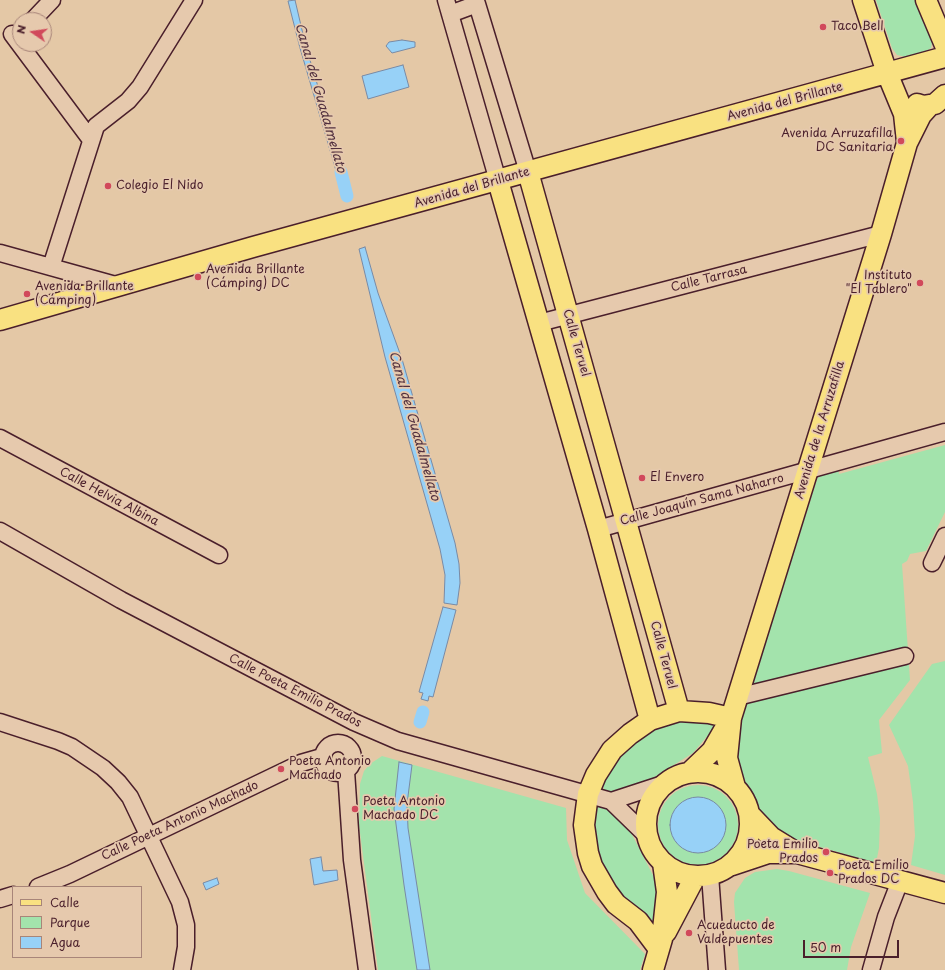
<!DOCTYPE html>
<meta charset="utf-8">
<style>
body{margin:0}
#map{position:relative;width:945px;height:970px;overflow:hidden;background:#e4c8a6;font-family:"Playpen Sans",sans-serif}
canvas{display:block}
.legend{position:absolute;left:12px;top:886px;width:130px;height:72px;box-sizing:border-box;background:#e6c9ad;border:1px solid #a88579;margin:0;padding:5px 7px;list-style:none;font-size:12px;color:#4a1f2b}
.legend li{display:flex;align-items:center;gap:8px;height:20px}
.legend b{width:20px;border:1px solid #a88579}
.north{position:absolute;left:12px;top:12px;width:40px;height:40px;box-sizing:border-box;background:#e6c9ad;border:1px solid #a88579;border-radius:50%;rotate:283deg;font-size:11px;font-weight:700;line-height:16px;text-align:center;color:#4a1f2b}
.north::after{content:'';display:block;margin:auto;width:14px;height:18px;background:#d1495b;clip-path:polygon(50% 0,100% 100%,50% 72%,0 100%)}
.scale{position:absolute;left:803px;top:940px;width:96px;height:18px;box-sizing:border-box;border:2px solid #4a1f2b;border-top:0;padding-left:5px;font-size:12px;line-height:14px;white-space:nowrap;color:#4a1f2b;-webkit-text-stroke:3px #e6c9ad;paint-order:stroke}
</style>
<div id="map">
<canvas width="945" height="970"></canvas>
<ul class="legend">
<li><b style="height:5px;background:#f9e181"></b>Calle</li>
<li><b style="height:11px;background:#a3e3ac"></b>Parque</li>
<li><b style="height:11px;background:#97d1f7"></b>Agua</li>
</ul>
<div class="north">N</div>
<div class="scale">50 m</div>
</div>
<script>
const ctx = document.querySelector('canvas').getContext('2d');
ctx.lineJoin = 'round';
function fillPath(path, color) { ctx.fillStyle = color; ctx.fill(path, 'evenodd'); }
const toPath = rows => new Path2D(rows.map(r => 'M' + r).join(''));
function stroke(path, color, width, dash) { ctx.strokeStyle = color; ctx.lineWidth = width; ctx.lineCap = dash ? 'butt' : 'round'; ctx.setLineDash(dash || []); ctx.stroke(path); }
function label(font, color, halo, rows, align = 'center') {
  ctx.font = font + ' "Playpen Sans",sans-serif'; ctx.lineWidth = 3.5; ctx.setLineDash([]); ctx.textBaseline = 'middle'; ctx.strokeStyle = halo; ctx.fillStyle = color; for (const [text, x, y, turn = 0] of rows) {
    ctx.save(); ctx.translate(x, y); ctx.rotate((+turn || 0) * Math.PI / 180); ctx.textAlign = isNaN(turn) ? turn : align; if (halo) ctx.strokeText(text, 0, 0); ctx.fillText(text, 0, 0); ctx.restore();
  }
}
const green = toPath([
 [876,0,918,0,933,37,931,48,925,52,906,57,897,55,892,48],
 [945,445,945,512,926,551,910,554,907,561,902,564,910,680,879,720,882,753,868,757,877,794,880,818,879,848,876,863,778,835,763,823,753,793,737,776,733,746,818,476,838,469,839,474],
 [945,661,945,875,911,865,915,836,913,802,908,766,889,725,932,664],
 [677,720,715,724,715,727,693,753,645,783,612,792,604,790,602,781,617,756,637,737,660,725],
 [382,756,566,808,567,840,585,893,645,954,640,970,378,970,359,825,360,784,364,771,370,764],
 '658 825a40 40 0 1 1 80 0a40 40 0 1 1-80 0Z',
 [597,807,604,807,626,823,656,881,657,915,653,927,610,887,596,858,592,820,594,811],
 [777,869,789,871,870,893,851,947,847,970,739,970,734,902,735,893,745,878,755,872]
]);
const water = toPath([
 [295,0,306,47,349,189,342,191,300,48,288,1,295,0],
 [402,40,415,42,415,47,392,53,386,46,389,42,402,40],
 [403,65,409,87,368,99,362,76,403,65],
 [365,247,378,293,402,359,455,543,459,564,460,583,457,605,444,603,445,575,440,549,385,357,359,249,365,247],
 [443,607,456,610,433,697,429,696,428,701,421,699,423,693,419,692,443,607],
 [399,762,412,765,407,804,408,828,430,970,417,970,404,885,394,809,399,762],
 '670 825a28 28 0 1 1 56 0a28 28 0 1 1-56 0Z',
 [321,857,323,871,337,870,338,880,314,885,310,859,321,857],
 [217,878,219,884,206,890,203,883,217,878]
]);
const canal = toPath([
 [341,172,347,196],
 [420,722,423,712]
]);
const minor = toPath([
 [446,0,498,181],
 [450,14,477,4,528,172],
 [33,20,52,0],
 [12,34,91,140],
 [0,253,119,286],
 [51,267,96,126,128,101,140,87,194,0],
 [539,323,881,234],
 [0,438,219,555],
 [598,529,945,432],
 [0,531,121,600,354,722,398,741,611,801,647,836],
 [932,563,945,536],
 [737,697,905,656],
 [0,722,58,741,72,747,103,768,118,782,130,797,180,902,186,925,186,947,182,970],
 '323 758a15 15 0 1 1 30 0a15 15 0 1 1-30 0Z',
 [346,771,352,860,367,970],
 [611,801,666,783],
 [710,875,717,970],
 [38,887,70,874,301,763,322,757],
 [0,899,13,895],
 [871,970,886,917,900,881]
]);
const major = toPath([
 [863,0,887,73,904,114,907,142],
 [926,0,945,45],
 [917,104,923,106,935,104,945,95],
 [528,172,679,711],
 [498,181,598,529,650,720],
 [0,320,253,247,945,57],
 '646 824a52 52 0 1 1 104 0a52 52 0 1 1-104 0Z',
 [689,773,712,751,727,725],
 [735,787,727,758,731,718,881,234,907,143,921,115,930,105],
 [750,815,771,837,797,853,945,893],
 [732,865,768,853,796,853],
 [666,932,695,877],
 [659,949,638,921,616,904,607,892,592,866,588,853,584,825,588,794,596,775,612,750,630,734,650,720,679,711,709,713,731,718],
 [653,970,662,939,667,892,663,863]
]);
const markers = [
 [823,27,4,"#d1495b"],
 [901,141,4,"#d1495b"],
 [108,186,4,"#d1495b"],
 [198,277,4,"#d1495b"],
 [920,283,4,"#d1495b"],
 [27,294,4,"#d1495b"],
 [642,478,4,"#d1495b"],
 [281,769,4,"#d1495b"],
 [355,809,4,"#d1495b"],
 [826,852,4,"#d1495b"],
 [830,873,4,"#d1495b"],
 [689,933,4,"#d1495b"]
];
const poiNames = [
 ["Taco Bell",831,27],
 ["Avenida Arruzafilla",893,134,"right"],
 ["DC Sanitaria",893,148,"right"],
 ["Colegio El Nido",116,186],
 ["Avenida Brillante",206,270],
 ["(Cámping) DC",206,284],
 ["Instituto",912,276,"right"],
 ["\"El Tablero\"",912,290,"right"],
 ["Avenida Brillante",35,287],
 ["(Cámping)",35,301],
 ["El Envero",650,478],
 ["Poeta Antonio",289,762],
 ["Machado",289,776],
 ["Poeta Antonio",363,802],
 ["Machado DC",363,816],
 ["Poeta Emilio",818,845,"right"],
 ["Prados",818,859,"right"],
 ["Poeta Emilio",838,866],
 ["Prados DC",838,880],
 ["Acueducto de",697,926],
 ["Valdepuentes",697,940]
];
const streetNames = [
 ["Avenida del Brillante",785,102,-15],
 ["Avenida del Brillante",472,188,-16],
 ["Calle Tarrasa",709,279,-14],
 ["Calle Teruel",576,343,74],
 ["Avenida de la Arruzafilla",820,430,-73],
 ["Calle Helvia Albina",109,497,28],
 ["Calle Joaquín Sama Naharro",702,500,-15],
 ["Calle Teruel",663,655,75],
 ["Calle Poeta Emilio Prados",295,691,27],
 ["Calle Poeta Antonio Machado",180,821,-25]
];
const waterNames = [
 ["Canal del Guadalmellato",320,98,74],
 ["Canal del Guadalmellato",414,426,74]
];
fillPath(green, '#a3e3ac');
fillPath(water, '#97d1f7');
stroke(water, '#788aa5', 1);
stroke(canal, '#97d1f7', 13);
stroke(minor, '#4a1f2b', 19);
stroke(major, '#4a1f2b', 23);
stroke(minor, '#e6c9ad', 16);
stroke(major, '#f9e181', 20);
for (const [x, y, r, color] of markers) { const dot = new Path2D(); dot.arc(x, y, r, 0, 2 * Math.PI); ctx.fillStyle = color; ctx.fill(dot); stroke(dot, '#e6c9ad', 1.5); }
label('12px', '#4a1f2b', '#e6c9ad', poiNames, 'left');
label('12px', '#4a1f2b', '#e6c9ad', streetNames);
label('italic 13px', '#52313f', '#e6c9ad', waterNames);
</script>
